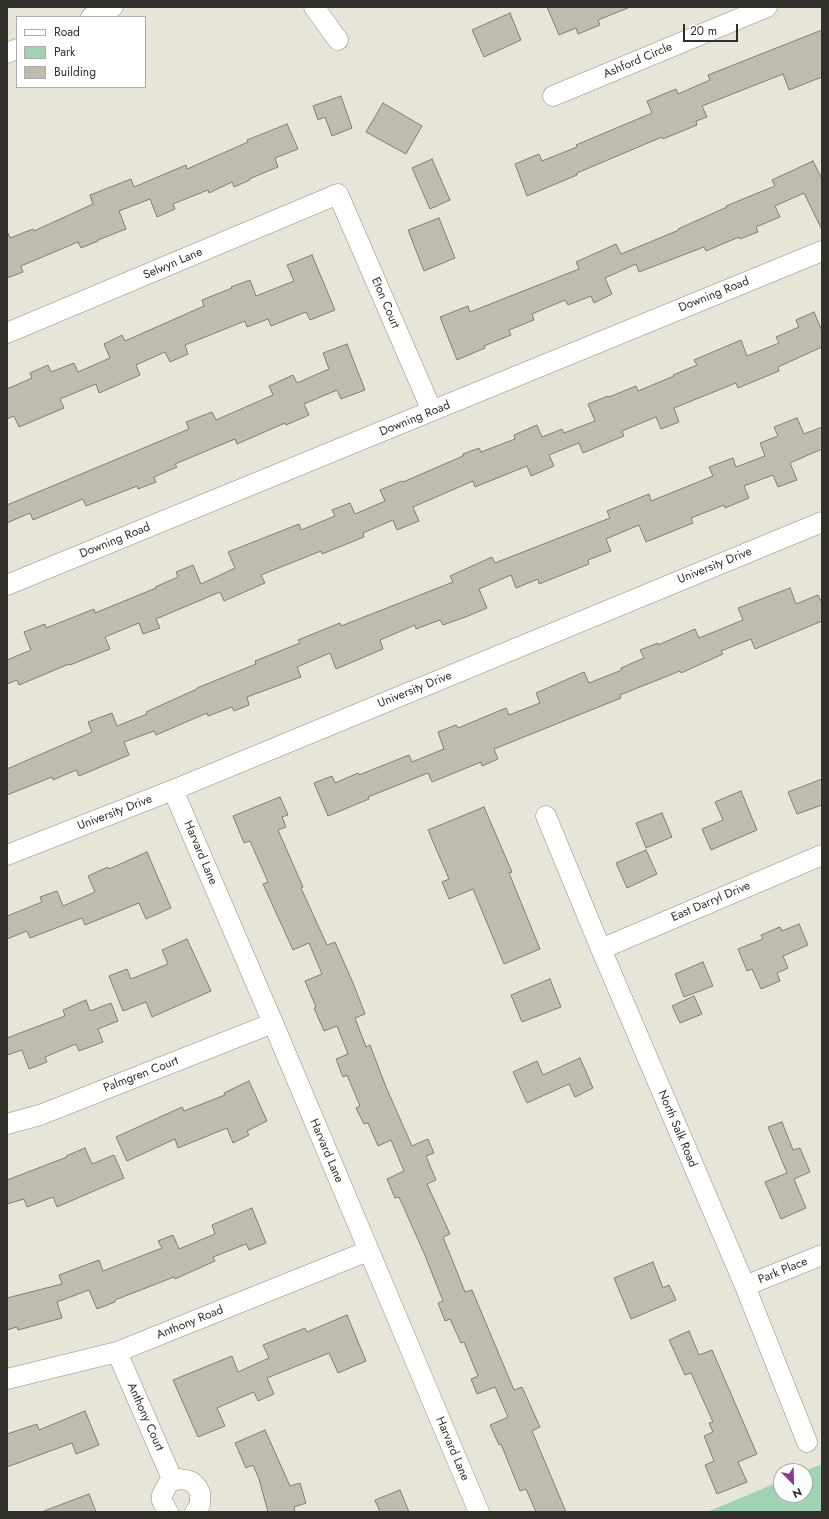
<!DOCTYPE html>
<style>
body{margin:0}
#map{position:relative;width:829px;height:1519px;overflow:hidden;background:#e7e4d8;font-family:Jost,sans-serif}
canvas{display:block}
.frame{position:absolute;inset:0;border:8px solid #302f2a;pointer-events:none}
.legend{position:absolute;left:16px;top:16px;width:130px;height:72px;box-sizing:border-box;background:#fff;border:1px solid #acacaa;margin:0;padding:5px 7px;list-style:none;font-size:12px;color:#302f2a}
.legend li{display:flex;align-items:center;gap:8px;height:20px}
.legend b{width:20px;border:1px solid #acacaa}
.north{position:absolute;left:773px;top:1463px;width:40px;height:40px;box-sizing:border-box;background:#fff;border:1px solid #acacaa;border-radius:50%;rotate:157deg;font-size:11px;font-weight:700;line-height:16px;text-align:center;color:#302f2a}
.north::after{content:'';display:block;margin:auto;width:14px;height:18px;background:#91349e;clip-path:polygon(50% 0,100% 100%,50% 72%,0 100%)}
.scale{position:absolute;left:683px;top:24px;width:55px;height:18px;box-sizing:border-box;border:2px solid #302f2a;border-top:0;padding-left:5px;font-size:12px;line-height:14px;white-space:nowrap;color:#302f2a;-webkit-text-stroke:3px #fff;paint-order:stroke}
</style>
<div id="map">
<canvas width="829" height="1519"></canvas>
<div class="frame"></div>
<ul class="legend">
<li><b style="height:5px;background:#fff"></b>Road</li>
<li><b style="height:11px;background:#a0d3b3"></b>Park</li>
<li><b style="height:11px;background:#bebbaf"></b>Building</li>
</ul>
<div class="north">N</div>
<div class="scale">20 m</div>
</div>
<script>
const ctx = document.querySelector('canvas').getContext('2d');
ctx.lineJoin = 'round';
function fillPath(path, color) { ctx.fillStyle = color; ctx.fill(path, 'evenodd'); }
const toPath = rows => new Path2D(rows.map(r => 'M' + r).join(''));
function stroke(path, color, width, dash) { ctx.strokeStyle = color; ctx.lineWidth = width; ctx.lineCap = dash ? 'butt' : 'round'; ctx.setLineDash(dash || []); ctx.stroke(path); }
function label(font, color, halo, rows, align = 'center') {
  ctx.font = font + ' Jost,sans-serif'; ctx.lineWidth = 3.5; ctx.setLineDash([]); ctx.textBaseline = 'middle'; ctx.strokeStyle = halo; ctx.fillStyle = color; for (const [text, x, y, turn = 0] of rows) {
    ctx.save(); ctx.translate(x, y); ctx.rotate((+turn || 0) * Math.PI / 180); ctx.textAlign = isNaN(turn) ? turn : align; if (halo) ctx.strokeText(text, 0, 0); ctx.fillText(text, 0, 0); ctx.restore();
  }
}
const green = toPath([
 [822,1464,822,1512,707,1512,781,1481,781,1495,805,1495,805,1471]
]);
const building = toPath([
 [547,7,627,7,628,8,598,20,600,25,578,34,576,28,559,35,547,7],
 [510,13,521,40,484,57,472,30,510,13],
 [822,30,822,77,789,90,783,74,702,106,707,117,696,121,697,125,663,139,662,137,577,173,577,175,527,196,515,164,539,154,542,161,577,147,576,145,652,113,647,101,676,89,678,94,710,80,708,75,822,30],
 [341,96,352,128,332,136,325,117,318,120,313,106,341,96],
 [383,103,422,126,406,154,366,132,383,103],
 [287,124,298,149,275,158,278,167,249,179,250,180,234,187,232,182,209,193,208,190,173,204,175,209,157,217,150,199,119,211,126,229,98,240,98,241,81,248,78,242,21,266,23,272,7,278,7,233,8,233,10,238,33,229,34,231,93,204,90,195,131,179,134,187,186,165,187,169,248,142,247,140,287,124],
 [432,159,450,200,430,209,412,168,432,159],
 [813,161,822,179,822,230,804,193,775,206,780,217,756,227,758,232,740,239,739,237,706,251,704,247,639,272,636,264,605,278,612,294,594,303,591,296,568,305,565,300,532,314,534,320,509,330,511,335,484,346,485,348,457,360,440,317,468,306,470,312,579,269,576,262,616,244,621,254,679,230,678,229,727,207,726,206,775,186,772,180,813,161],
 [439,218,455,258,424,271,408,230,439,218],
 [312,255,335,310,310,320,306,312,271,326,268,319,247,327,245,321,185,345,188,354,170,362,165,352,136,365,140,375,99,393,96,384,60,399,64,408,19,427,14,416,7,419,7,389,32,378,30,373,48,365,51,372,74,363,78,372,110,358,104,344,122,335,125,341,204,306,202,300,232,288,231,287,250,280,256,296,294,281,287,265,312,255],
 [814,312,822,331,822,347,778,367,779,371,738,388,736,383,674,408,679,422,661,429,656,417,622,431,624,436,583,453,579,443,549,455,554,466,531,476,527,466,475,487,473,481,413,507,419,521,397,530,393,520,363,533,364,537,322,554,321,551,261,575,265,583,224,601,220,592,156,619,160,628,143,634,139,623,105,637,110,649,70,665,69,664,19,685,17,680,7,684,7,660,31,650,24,632,45,624,46,628,94,609,95,613,156,588,155,587,178,577,176,572,193,565,201,584,235,568,228,552,299,524,301,530,335,516,332,510,350,503,355,514,385,501,380,490,402,481,403,482,463,456,463,454,479,448,481,452,515,439,514,435,537,425,542,437,562,429,564,433,595,421,588,404,608,396,609,397,636,386,638,391,674,376,673,375,697,365,694,360,741,340,747,356,779,343,776,337,799,327,796,320,814,312],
 [347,344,365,390,341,399,337,390,304,404,309,415,286,425,285,423,237,444,235,439,175,464,177,467,154,477,156,482,138,489,137,486,86,506,83,499,33,520,30,513,7,523,7,505,189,429,186,422,212,412,216,420,273,395,269,386,293,375,297,383,329,369,323,353,347,344],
 [797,418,804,434,822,427,822,449,790,463,797,480,778,487,773,475,744,486,749,498,725,508,724,505,691,518,693,523,646,542,639,525,606,539,611,551,588,560,589,564,539,584,538,579,516,588,511,575,479,589,487,608,468,616,443,625,440,620,416,629,415,625,380,640,383,649,336,669,330,653,297,667,301,677,247,697,249,705,234,711,232,707,208,716,207,713,156,735,154,731,124,742,129,755,79,776,76,770,53,780,52,777,7,795,7,769,92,732,88,722,112,713,117,726,147,714,146,712,197,689,197,688,256,664,255,661,300,643,298,640,340,623,341,626,453,582,450,576,492,557,495,563,610,518,607,511,649,494,651,501,713,476,709,467,733,458,736,467,765,456,760,443,778,436,774,427,797,418],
 [790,588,796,604,818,595,822,603,822,621,755,649,751,639,721,651,723,654,681,673,680,671,620,695,621,698,494,749,498,759,482,766,481,762,432,782,428,773,368,797,369,799,328,816,314,783,332,776,335,783,358,773,359,775,409,755,412,762,444,749,438,732,456,725,458,728,506,708,509,715,540,703,536,693,584,672,589,683,622,670,621,668,644,658,640,650,658,643,658,645,695,629,699,638,743,620,738,608,790,588],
 [822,779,822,805,797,814,788,792,822,779],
 [741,791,757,830,711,850,702,829,723,820,715,802,741,791],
 [280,797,288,815,282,817,286,827,278,830,303,887,301,888,327,945,335,942,353,983,365,1014,355,1018,366,1047,370,1045,386,1087,412,1146,428,1139,434,1153,426,1156,436,1180,427,1184,450,1234,443,1237,465,1292,472,1290,514,1390,522,1387,540,1427,532,1431,566,1512,536,1512,526,1489,520,1491,501,1444,499,1445,490,1425,508,1417,495,1387,477,1394,471,1379,478,1376,464,1342,461,1343,450,1319,445,1321,438,1303,443,1301,424,1253,399,1197,395,1198,387,1179,404,1171,391,1140,378,1146,368,1123,364,1124,356,1108,360,1106,347,1075,343,1077,336,1059,348,1054,337,1026,324,1031,314,1008,316,1007,305,981,322,974,309,943,293,950,263,884,268,882,250,841,244,843,233,816,280,797],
 [484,807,512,872,509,873,540,949,504,964,473,889,449,899,442,882,449,879,428,830,484,807],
 [662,813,672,837,646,848,636,823,662,813],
 [646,850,657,874,627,888,616,863,646,850],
 [147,852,171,908,146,919,139,903,85,925,82,918,30,938,27,931,7,939,7,916,42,902,40,897,57,891,63,906,95,892,88,876,108,867,109,869,147,852],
 [799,924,808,945,783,956,788,968,777,973,780,981,761,989,752,969,747,971,738,949,763,939,761,935,780,927,782,931,799,924],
 [187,939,211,991,152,1017,146,1002,123,1011,109,976,127,969,131,979,168,964,162,950,187,939],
 [703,962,713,986,684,997,675,974,703,962],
 [550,979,561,1007,522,1022,511,995,550,979],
 [694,996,702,1014,680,1023,672,1006,694,996],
 [86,1000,90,1011,111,1003,118,1021,98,1029,103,1042,79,1051,76,1044,45,1057,47,1062,29,1069,22,1050,7,1055,7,1038,65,1016,63,1010,86,1000],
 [580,1058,593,1088,575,1097,569,1084,527,1103,513,1072,537,1061,543,1075,580,1058],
 [249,1081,267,1121,247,1131,249,1135,233,1143,227,1128,178,1148,175,1139,127,1161,116,1137,182,1107,184,1111,225,1095,224,1093,249,1081],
 [782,1122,793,1150,800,1148,810,1172,794,1179,806,1208,781,1219,765,1182,787,1173,768,1127,782,1122],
 [85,1148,92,1164,114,1155,124,1178,57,1207,53,1197,27,1207,24,1199,7,1204,7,1180,67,1157,66,1156,85,1148],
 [252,1208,266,1243,249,1250,246,1244,213,1257,215,1261,175,1279,174,1277,115,1300,115,1302,97,1309,89,1290,57,1302,62,1318,18,1330,17,1327,7,1330,7,1298,62,1284,59,1275,99,1260,103,1271,162,1248,158,1241,173,1235,179,1249,215,1234,212,1225,252,1208],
 [653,1262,663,1288,669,1285,676,1300,631,1319,614,1278,653,1262],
 [347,1315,366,1361,338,1373,329,1353,267,1378,274,1394,258,1401,254,1392,217,1408,225,1426,198,1437,173,1380,232,1356,238,1372,269,1358,263,1345,305,1328,307,1332,347,1315],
 [689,1331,699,1355,712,1350,757,1454,738,1462,747,1482,717,1494,705,1465,714,1461,704,1436,713,1432,709,1423,713,1422,691,1373,685,1375,669,1340,689,1331],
 [85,1411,99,1445,76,1454,72,1443,7,1467,7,1434,37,1424,39,1430,85,1411],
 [265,1430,290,1486,300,1483,306,1503,294,1507,295,1512,268,1512,259,1479,253,1465,246,1468,235,1443,265,1430],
 [400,1490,409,1512,380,1512,375,1500,400,1490],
 [89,1494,96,1512,44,1512,44,1511,89,1494]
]);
const minor = toPath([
 [314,7,338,40],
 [91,17,113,7],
 [7,53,17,49],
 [553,96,767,7],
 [7,333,338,194,432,411],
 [7,585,822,251],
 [173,790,273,1023,479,1512],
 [546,816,601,949,745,1286,807,1442],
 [7,855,173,790,822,522],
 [601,949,822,855],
 [7,1124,40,1115,273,1023],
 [745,1286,822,1255],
 [117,1352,173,1481],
 [7,1379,117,1352,368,1251],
 [168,1512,162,1501,162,1495,168,1484,173,1481,180,1479,186,1480,192,1482,197,1487,200,1493,200,1505,195,1512]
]);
const streetNames = [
 ["Ashford Circle",638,61,-23],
 ["Selwyn Lane",173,264,-23],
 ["Downing Road",714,295,-22],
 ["Eton Court",385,303,67],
 ["Downing Road",415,419,-22],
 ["Downing Road",115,541,-22],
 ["University Drive",715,566,-22],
 ["University Drive",415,690,-22],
 ["University Drive",115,813,-21],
 ["Harvard Lane",200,853,67],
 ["East Darryl Drive",711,902,-23],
 ["Palmgren Court",141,1075,-21],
 ["North Salk Road",677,1129,67],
 ["Harvard Lane",326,1151,67],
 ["Park Place",783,1271,-22],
 ["Anthony Road",190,1323,-22],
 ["Anthony Court",145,1417,66],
 ["Harvard Lane",452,1449,67]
];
fillPath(green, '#a0d3b3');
fillPath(building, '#bebbaf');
stroke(building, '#817e73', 1);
stroke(minor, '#908d82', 21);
stroke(minor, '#fff', 20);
label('12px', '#302f2a', '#fff', streetNames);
</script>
